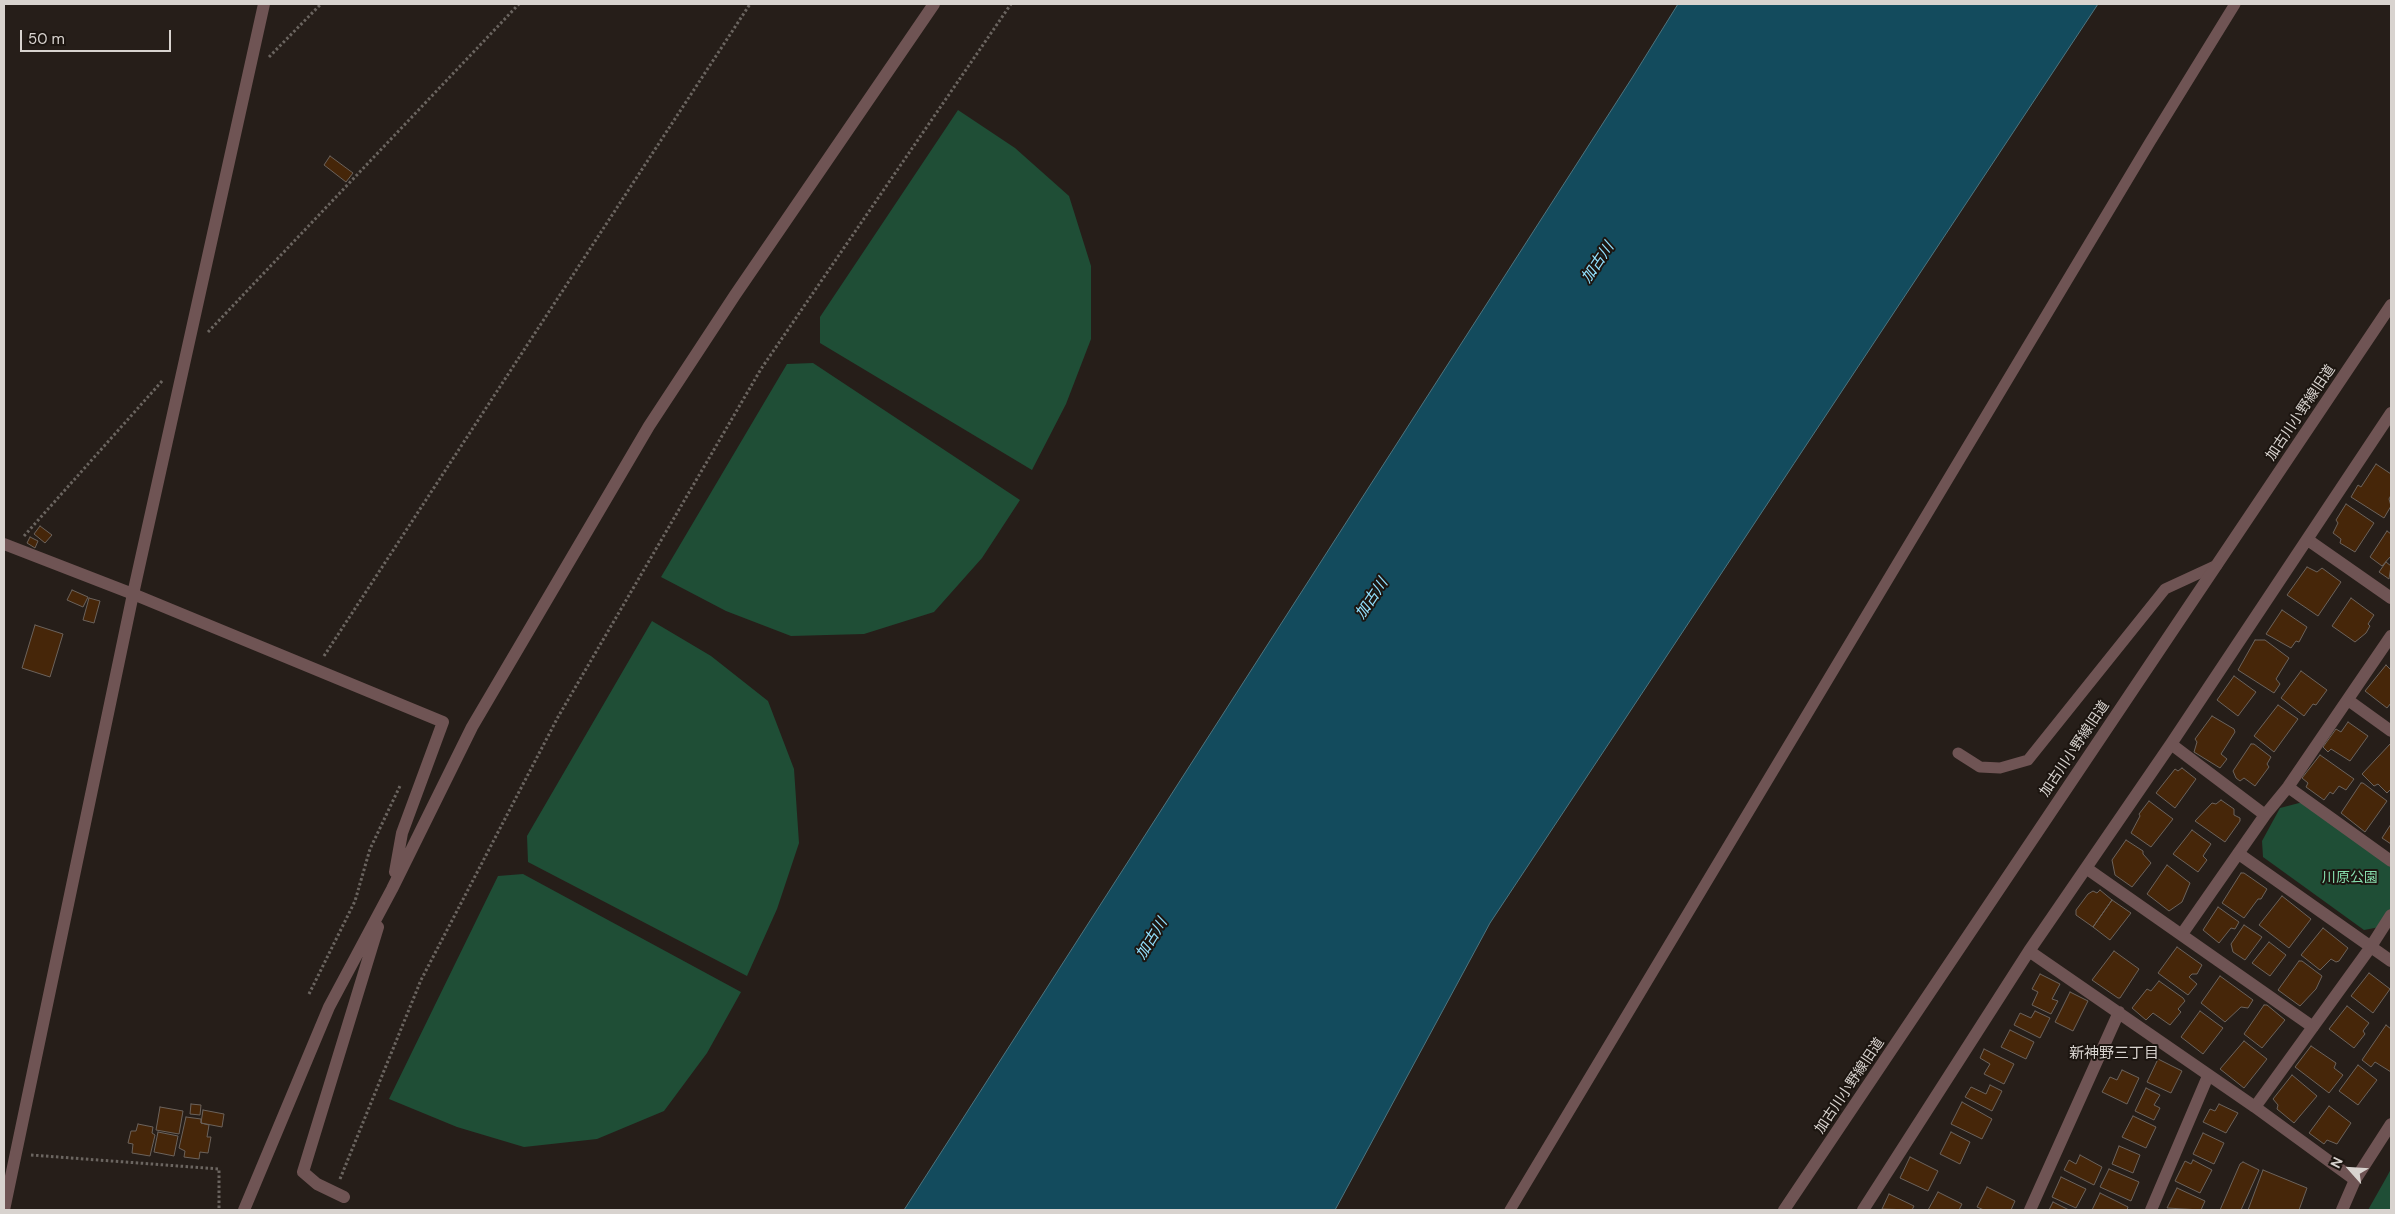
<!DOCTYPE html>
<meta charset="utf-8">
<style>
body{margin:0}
#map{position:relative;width:2395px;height:1214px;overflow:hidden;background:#261e19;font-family:"DM Sans",sans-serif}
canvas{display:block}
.frame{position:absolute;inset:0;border:5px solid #d8d3cf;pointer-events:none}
.north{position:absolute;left:2325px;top:1144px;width:50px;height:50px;-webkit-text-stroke:4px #1c1510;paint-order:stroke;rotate:296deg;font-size:14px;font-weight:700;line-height:20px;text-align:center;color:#d8d3cf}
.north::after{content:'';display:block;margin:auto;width:18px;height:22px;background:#d8d3cf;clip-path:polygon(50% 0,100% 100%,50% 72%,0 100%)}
.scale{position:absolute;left:20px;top:30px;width:151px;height:22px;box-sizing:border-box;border:2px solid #d8d3cf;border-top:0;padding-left:6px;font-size:15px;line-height:18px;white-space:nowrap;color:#d8d3cf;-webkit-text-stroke:4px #1c1510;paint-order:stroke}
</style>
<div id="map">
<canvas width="2395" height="1214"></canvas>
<div class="frame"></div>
<div class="north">N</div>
<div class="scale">50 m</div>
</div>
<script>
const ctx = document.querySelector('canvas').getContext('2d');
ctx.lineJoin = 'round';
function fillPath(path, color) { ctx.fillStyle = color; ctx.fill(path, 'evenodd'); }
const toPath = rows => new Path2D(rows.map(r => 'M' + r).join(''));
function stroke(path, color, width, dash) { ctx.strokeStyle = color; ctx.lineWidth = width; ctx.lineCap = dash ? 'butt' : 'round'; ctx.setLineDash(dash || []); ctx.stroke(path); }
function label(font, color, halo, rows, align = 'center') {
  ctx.font = font + ' "DM Sans","Noto Sans JP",sans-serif'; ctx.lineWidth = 4; ctx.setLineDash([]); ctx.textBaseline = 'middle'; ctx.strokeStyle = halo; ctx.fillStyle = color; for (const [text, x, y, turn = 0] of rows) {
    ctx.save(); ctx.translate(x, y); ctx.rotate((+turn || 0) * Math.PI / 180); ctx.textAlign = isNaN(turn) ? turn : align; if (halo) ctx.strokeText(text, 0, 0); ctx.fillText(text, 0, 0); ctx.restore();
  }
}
const green = toPath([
 [958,110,1015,148,1069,196,1091,266,1091,339,1066,404,1032,470,820,343,820,317],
 [813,363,1020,500,982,558,934,612,864,634,791,636,726,611,661,577,787,364],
 [652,621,711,656,768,701,794,769,799,843,777,909,747,976,528,862,527,836],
 [2303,802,2391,865,2391,910,2380,927,2364,930,2263,857,2262,841,2280,808],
 [523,874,741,992,707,1053,664,1111,597,1139,524,1147,457,1127,389,1099,498,876],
 [2391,1169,2391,1210,2368,1210,2385,1180]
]);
const water = toPath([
 [1678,4,2098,4,1490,923,1335,1210,904,1210,1632,78,1678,4]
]);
const building = toPath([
 [330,156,353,173,346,182,324,165,330,156],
 [2376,464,2391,474,2391,495,2389,499,2391,506,2384,518,2351,497,2358,485,2361,487,2376,464],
 [2346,504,2374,523,2355,552,2340,543,2341,539,2333,533,2338,523,2336,520,2346,504],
 [40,526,52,535,45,543,34,534,40,526],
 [2387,531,2391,534,2391,558,2390,557,2382,566,2370,557,2387,531],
 [30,537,38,541,35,548,27,543,30,537],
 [2386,562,2391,566,2389,579,2379,572,2386,562],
 [2307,567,2317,572,2322,568,2341,582,2318,616,2287,595,2307,567],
 [72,590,88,597,83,607,67,600,72,590],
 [89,598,100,601,94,623,83,620,89,598],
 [2351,598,2374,615,2368,624,2370,626,2366,633,2355,642,2332,626,2351,598],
 [2282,610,2307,627,2299,642,2296,641,2291,648,2266,634,2282,610],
 [35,625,63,634,50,677,22,668,35,625],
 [2255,640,2265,640,2289,658,2276,679,2280,684,2274,693,2238,670,2255,640],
 [2386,665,2391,670,2391,703,2387,708,2365,691,2386,665],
 [2301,671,2327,690,2316,705,2313,704,2304,716,2281,698,2301,671],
 [2234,676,2256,692,2238,716,2217,700,2234,676],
 [2278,705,2298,719,2274,752,2254,736,2278,705],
 [2212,716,2234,729,2235,732,2221,754,2227,759,2220,768,2194,752,2197,742,2195,739,2212,716],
 [2348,722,2368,736,2350,761,2331,749,2328,752,2323,747,2336,729,2341,732,2348,722],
 [2391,743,2391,789,2387,793,2378,784,2374,786,2362,774,2391,743],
 [2251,744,2254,744,2271,757,2267,764,2269,767,2255,786,2244,778,2240,781,2236,778,2233,771,2251,744],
 [2320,755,2354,779,2346,790,2339,786,2333,794,2330,792,2324,800,2306,787,2308,783,2302,778,2320,755],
 [2182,768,2196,779,2175,808,2156,793,2175,769,2178,771,2182,768],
 [2361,783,2363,783,2387,801,2365,832,2341,813,2361,783],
 [2221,800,2234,809,2234,815,2240,818,2240,821,2225,842,2195,821,2212,803,2216,804,2221,800],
 [2149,801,2173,819,2151,847,2131,833,2140,816,2139,814,2149,801],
 [2391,824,2391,844,2382,838,2391,824],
 [2192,830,2211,844,2203,856,2207,860,2198,872,2173,854,2192,830],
 [2126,840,2143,851,2143,854,2151,863,2132,887,2115,875,2112,860,2126,840],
 [2167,865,2190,883,2182,902,2169,911,2147,894,2167,865],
 [2241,873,2244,873,2267,889,2261,899,2258,899,2244,918,2222,903,2241,873],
 [2100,890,2112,900,2093,927,2076,915,2076,910,2088,894,2093,891,2097,893,2100,890],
 [2282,896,2311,919,2289,948,2259,925,2282,896],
 [2112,900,2131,913,2110,940,2093,927,2112,900],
 [2218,907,2239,922,2235,929,2231,928,2219,943,2203,930,2218,907],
 [2244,925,2262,937,2245,960,2233,952,2231,944,2244,925],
 [2323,928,2348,948,2339,961,2336,962,2331,959,2320,970,2301,955,2323,928],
 [2269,942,2286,955,2270,976,2252,963,2269,942],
 [2177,947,2202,965,2197,974,2192,974,2189,977,2197,984,2188,995,2158,973,2177,947],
 [2114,951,2139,969,2120,998,2118,998,2092,980,2114,951],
 [2299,961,2302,961,2322,976,2316,989,2300,1006,2278,990,2299,961],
 [2369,973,2390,989,2373,1013,2351,996,2369,973],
 [2040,974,2060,984,2052,999,2058,1001,2051,1014,2032,1005,2038,992,2032,989,2040,974],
 [2220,976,2253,1000,2248,1008,2241,1007,2225,1022,2201,1003,2220,976],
 [2159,981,2183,998,2185,1001,2178,1009,2181,1012,2170,1025,2153,1013,2146,1020,2132,1008,2147,989,2151,991,2159,981],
 [2070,992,2088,1001,2073,1031,2055,1022,2070,992],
 [2264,1005,2267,1005,2285,1020,2262,1048,2244,1034,2264,1005],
 [2347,1006,2369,1023,2363,1031,2365,1034,2354,1048,2329,1029,2347,1006],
 [2035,1011,2050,1018,2040,1038,2014,1025,2020,1013,2031,1018,2035,1011],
 [2200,1011,2223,1028,2203,1054,2181,1037,2200,1011],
 [2386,1025,2391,1029,2391,1072,2375,1062,2371,1067,2362,1060,2386,1025],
 [2010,1030,2034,1042,2026,1059,2001,1047,2010,1030],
 [2244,1041,2267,1059,2244,1088,2220,1069,2244,1041],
 [2311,1046,2336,1063,2334,1068,2343,1075,2329,1093,2295,1067,2311,1046],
 [1984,1049,2014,1064,2004,1084,1984,1074,1990,1064,1980,1058,1984,1049],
 [2158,1059,2182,1071,2171,1093,2147,1082,2158,1059],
 [2358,1065,2377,1080,2358,1105,2339,1091,2358,1065],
 [2122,1070,2139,1078,2127,1104,2102,1092,2110,1077,2117,1080,2122,1070],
 [2292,1075,2317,1096,2294,1123,2277,1109,2278,1105,2273,1099,2292,1075],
 [1990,1085,2002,1091,1992,1111,1965,1097,1971,1087,1986,1094,1990,1085],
 [2146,1088,2160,1095,2154,1105,2160,1108,2154,1120,2135,1111,2146,1088],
 [1962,1102,1992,1119,1982,1139,1951,1124,1962,1102],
 [191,1104,201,1105,200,1115,190,1114,191,1104],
 [2219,1104,2238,1113,2226,1133,2203,1122,2210,1109,2215,1111,2219,1104],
 [2329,1106,2351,1123,2337,1144,2327,1140,2324,1144,2309,1133,2329,1106],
 [160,1107,183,1111,179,1134,156,1130,160,1107],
 [203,1110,224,1114,222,1127,201,1123,203,1110],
 [2133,1116,2156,1127,2146,1148,2122,1137,2133,1116],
 [186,1117,201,1119,201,1123,209,1125,207,1137,211,1137,208,1153,200,1152,199,1159,184,1157,185,1151,179,1148,186,1117],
 [138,1124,153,1127,152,1133,155,1135,150,1156,132,1153,133,1144,128,1143,131,1131,136,1131,138,1124],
 [158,1132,178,1136,174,1156,154,1152,158,1132],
 [1951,1132,1970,1142,1960,1164,1940,1154,1951,1132],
 [2203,1133,2224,1143,2214,1164,2193,1154,2203,1133],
 [2119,1146,2140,1155,2133,1173,2112,1164,2119,1146],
 [2080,1155,2102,1167,2094,1185,2064,1170,2069,1160,2076,1164,2080,1155],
 [1910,1157,1938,1171,1928,1191,1900,1178,1910,1157],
 [2193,1160,2212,1170,2200,1193,2175,1181,2185,1161,2191,1164,2193,1160],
 [2243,1162,2259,1170,2241,1210,2220,1210,2240,1164,2243,1162],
 [2109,1169,2139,1182,2131,1201,2100,1187,2109,1169],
 [2263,1170,2307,1188,2299,1210,2248,1210,2263,1170],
 [2061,1177,2086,1189,2076,1208,2052,1197,2061,1177],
 [1987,1187,2015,1201,2011,1210,1984,1210,1977,1207,1987,1187],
 [2177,1188,2205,1201,2201,1210,2167,1208,2177,1188],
 [1938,1192,1962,1204,1959,1210,1928,1210,1938,1192],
 [2100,1193,2128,1207,2127,1210,2092,1210,2100,1193],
 [1889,1194,1914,1206,1912,1210,1882,1209,1889,1194],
 [2053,1202,2069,1210,2049,1210,2053,1202]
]);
const path = toPath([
 [269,57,321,4],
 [208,332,519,4],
 [24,536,163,380],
 [324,656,750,4],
 [309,994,355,901,370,849,400,786],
 [31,1155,219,1169,219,1210],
 [340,1179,421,980,558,717,761,369,1011,4]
]);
const service = toPath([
 [1958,753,1980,767,2000,768,2028,760,2165,589,2217,565],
 [1510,1210,2150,142,2235,4]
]);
const minor = toPath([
 [2308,540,2391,598],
 [4,544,133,594,443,722,402,833,395,872],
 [2348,700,2391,731],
 [2171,744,2265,815],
 [2288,787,2391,861],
 [2239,854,2391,961],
 [2086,868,2313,1027],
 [2182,934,2265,815,2288,787,2391,636],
 [2029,951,2255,1107,2355,1180],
 [2255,1107,2370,948,2391,915],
 [344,1197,317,1184,303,1172,378,927],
 [4,1210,133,594,264,4],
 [244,1210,329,1007,392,889,472,727,649,426,735,295,934,4],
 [1863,1210,2029,951,2171,744,2391,413],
 [2030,1210,2119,1012],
 [2151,1210,2208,1076]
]);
const tertiary = toPath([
 [1784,1210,2391,305],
 [2342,1210,2355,1180,2391,1124]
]);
const streetNames = [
 ["加古川小野線旧道",2301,413,-56],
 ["加古川小野線旧道",2075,749,-56],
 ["加古川小野線旧道",1850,1086,-56]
];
const parkNames = [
 ["川原公園",2350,878]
];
const waterNames = [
 ["加古川",1598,263,-56],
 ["加古川",1372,599,-56],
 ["加古川",1152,939,-58]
];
const neighbourhoodNames = [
 ["新神野三丁目",2114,1054]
];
fillPath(green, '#1f4e36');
fillPath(water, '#134b5d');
stroke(water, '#4e747f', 1);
fillPath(building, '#462609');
stroke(building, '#6c635c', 1);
stroke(path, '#6b6560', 3, [2.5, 2.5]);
stroke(service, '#6f5454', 11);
stroke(minor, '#6f5454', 12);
stroke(tertiary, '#6f5454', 12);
label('14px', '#d8d3cf', '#1c1510', streetNames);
label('14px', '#87deae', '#1c1510', parkNames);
label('italic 15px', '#93e1ff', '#1c1510', waterNames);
label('15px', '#d8d3cf', '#1c1510', neighbourhoodNames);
</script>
